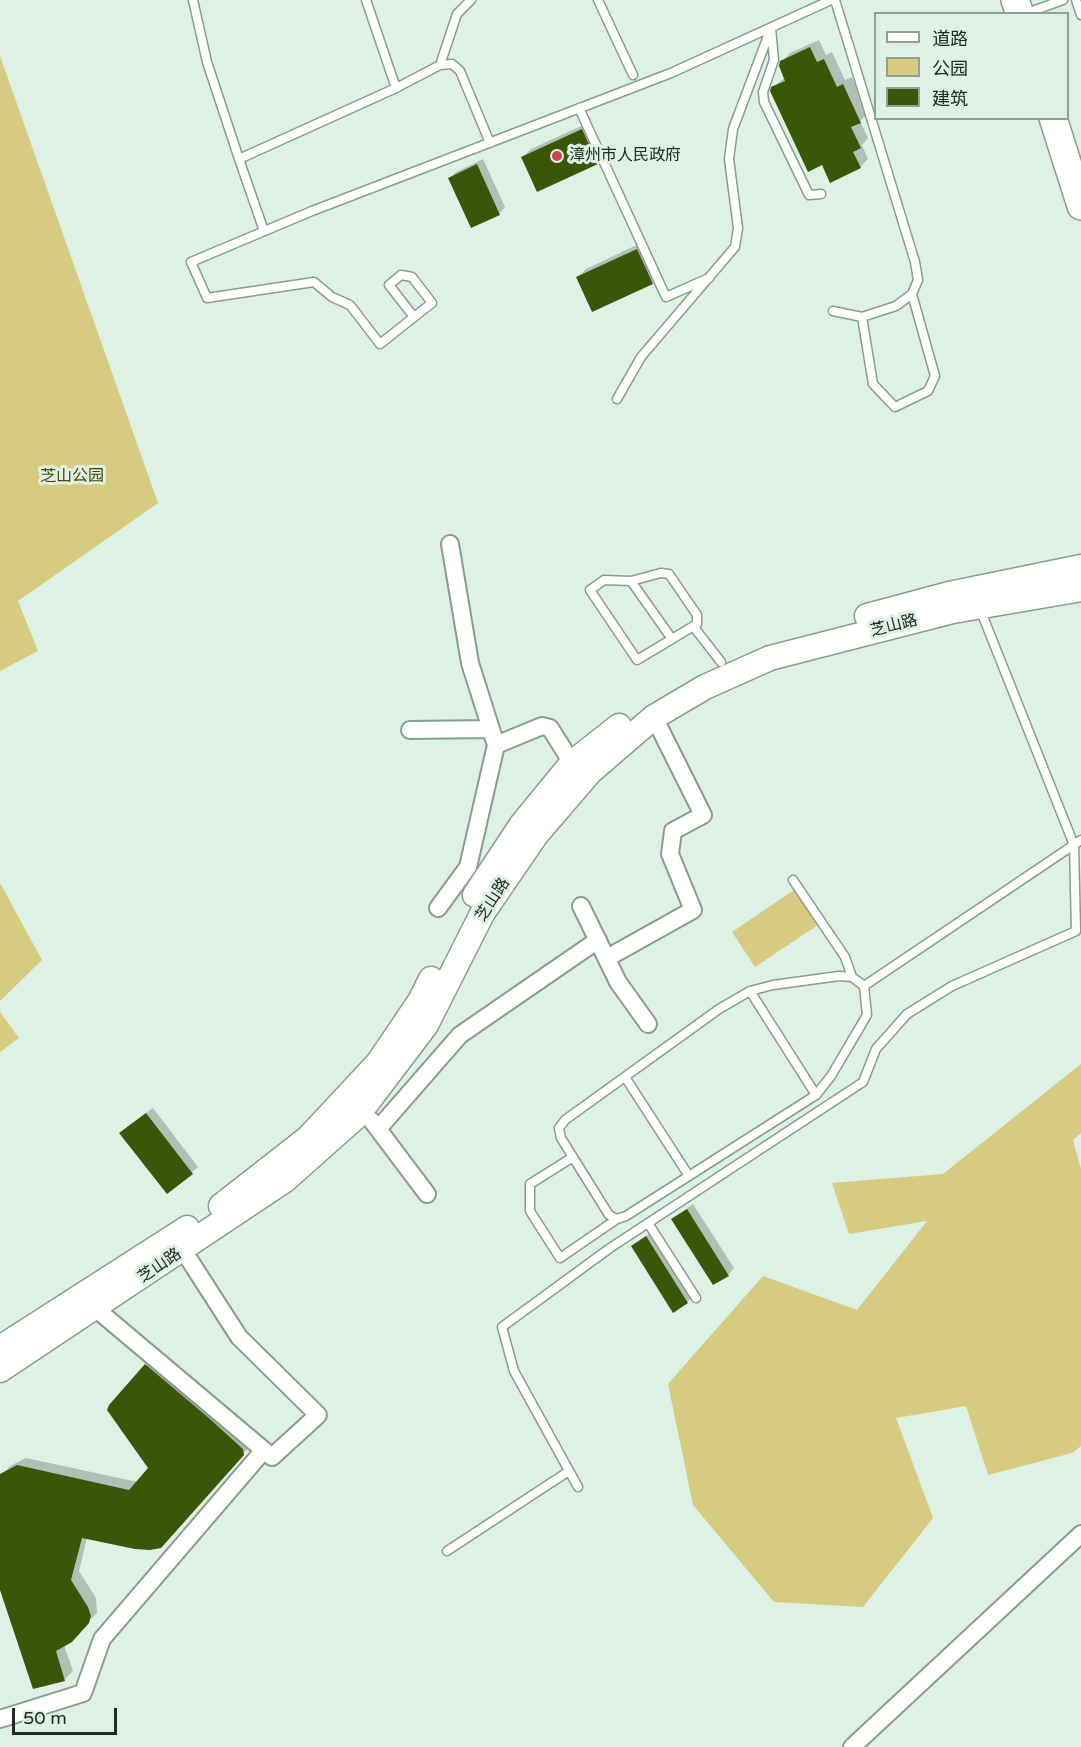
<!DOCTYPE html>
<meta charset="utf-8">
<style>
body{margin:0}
#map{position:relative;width:1081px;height:1747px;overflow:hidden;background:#ddf1e4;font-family:"Varela Round","Noto Sans SC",sans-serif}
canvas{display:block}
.legend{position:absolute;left:874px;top:12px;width:195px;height:108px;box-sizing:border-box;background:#ddf1e4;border:2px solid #92a197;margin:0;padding:8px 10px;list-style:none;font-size:18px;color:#212924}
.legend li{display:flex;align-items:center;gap:12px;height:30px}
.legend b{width:30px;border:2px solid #92a197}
.scale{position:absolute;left:12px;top:1708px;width:105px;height:27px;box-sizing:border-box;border:3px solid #212924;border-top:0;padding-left:8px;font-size:18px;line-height:21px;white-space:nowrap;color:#212924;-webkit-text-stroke:4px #ddf1e4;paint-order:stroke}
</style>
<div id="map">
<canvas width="1081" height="1747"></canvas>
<ul class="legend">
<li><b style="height:8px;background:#fff"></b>道路</li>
<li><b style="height:16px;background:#d6cb80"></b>公园</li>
<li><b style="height:16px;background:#3a5608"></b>建筑</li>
</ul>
<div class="scale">50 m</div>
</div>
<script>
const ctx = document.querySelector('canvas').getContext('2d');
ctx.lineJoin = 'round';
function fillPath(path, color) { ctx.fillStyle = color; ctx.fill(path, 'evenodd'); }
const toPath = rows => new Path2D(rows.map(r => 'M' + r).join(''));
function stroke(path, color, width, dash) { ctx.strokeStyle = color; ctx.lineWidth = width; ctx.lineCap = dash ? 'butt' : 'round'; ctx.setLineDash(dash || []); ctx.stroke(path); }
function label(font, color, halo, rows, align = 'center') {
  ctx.font = font + ' "Varela Round","Noto Sans SC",sans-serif'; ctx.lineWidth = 6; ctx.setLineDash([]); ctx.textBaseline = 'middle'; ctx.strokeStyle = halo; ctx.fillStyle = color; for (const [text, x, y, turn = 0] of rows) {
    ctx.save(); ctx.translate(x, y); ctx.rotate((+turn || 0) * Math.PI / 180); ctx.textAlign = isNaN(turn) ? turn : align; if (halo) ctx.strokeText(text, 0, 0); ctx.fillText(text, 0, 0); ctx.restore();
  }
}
const green = toPath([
 [0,56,158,503,18,601,38,651,0,671],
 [0,883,42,960,0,1001],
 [794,890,818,925,755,967,732,932],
 [0,1012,19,1038,0,1052],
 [1081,1064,1081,1133,1073,1140,1081,1169,1081,1446,1072,1453,988,1475,966,1406,896,1418,933,1518,863,1607,774,1602,693,1505,668,1384,763,1276,857,1310,927,1221,849,1234,832,1183,943,1174]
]);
const shadow = toPath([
 [819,40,826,55,832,52,845,80,852,77,868,113,860,121,868,138,862,145,868,159,860,167,823,163,773,88,785,77,782,62,790,53],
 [590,122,605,154,597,163,523,157,531,149],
 [483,159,505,207,499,214,450,178,456,172],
 [645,241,660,274,652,282,578,277,586,269],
 [153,1108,198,1167,167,1192,127,1127],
 [693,1204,734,1268,728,1275,673,1219],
 [653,1231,693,1296,687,1302,633,1246],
 [155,1357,251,1445,170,1537,87,1538,79,1571,96,1598,97,1613,64,1645,73,1671,65,1679,34,1687,0,1586,0,1477,10,1466,26,1458,138,1482,150,1468,110,1405]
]);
const building = toPath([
 [810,47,817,62,824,59,837,87,843,84,861,123,851,127,861,148,853,152,861,168,830,183,822,165,808,172,770,91,771,87,785,81,779,66,780,61],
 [582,129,598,164,537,192,521,157],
 [477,164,500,215,471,228,448,178],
 [637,249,653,284,592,312,576,277],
 [146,1113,193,1174,167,1194,119,1133],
 [687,1209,729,1276,713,1285,671,1219],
 [646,1236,688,1303,673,1313,631,1246],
 [145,1364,210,1419,243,1449,244,1455,161,1548,150,1550,135,1549,82,1538,71,1580,88,1607,91,1616,89,1623,72,1642,56,1651,65,1681,33,1689,0,1590,0,1474,17,1465,129,1490,148,1468,107,1410,109,1405]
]);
const service = toPath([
 [193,0,207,62,239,159],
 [366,0,396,88],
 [598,0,633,75],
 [835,0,915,262,918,280,912,294,896,306,862,317,873,384,895,407,928,391,935,376,912,294],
 [1076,0,1081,15],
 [1035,10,1063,0],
 [771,28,774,60,763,92,764,102,809,195,821,194],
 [440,65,452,64,460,71,490,143],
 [579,108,666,297,709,278],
 [264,231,239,159,396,88,440,65,457,14,471,0],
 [401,275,412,277,432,303,414,317,389,285,401,275],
 [833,311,862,317],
 [414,317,380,344,350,305,332,297,314,282,207,298,191,262,312,211,671,73,831,0],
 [617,399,641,357,735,247,738,228,729,159,733,129,771,28],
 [661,573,669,574,697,615,697,624,637,660,590,590,604,580,631,581,661,573],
 [631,581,672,639],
 [693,626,721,662],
 [793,880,845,957,852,977],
 [839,976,852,977,864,986,867,1015,831,1076,816,1095,626,1216,617,1219,609,1215,561,1138,559,1128,565,1120,719,1009,750,991,773,985,839,976],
 [864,986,1081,840],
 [750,991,816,1095],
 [625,1077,689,1176],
 [573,1157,530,1184,530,1211,560,1258,617,1219],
 [648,1223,696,1298],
 [578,1487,514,1371,502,1327,610,1248,863,1082,876,1049,907,1014,952,986,1076,931,1074,845,980,609],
 [447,1551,569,1471]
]);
const minor = toPath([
 [410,730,491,729],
 [496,745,542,726,550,728,572,763],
 [581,906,618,982,648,1024],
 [438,908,468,867,496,745,470,663,450,544],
 [607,958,693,910,670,854,673,831,703,815,654,717],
 [372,1121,427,1194],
 [378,1129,460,1035,598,940],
 [95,1308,272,1457,318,1415,239,1337,183,1250],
 [0,1719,83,1693,102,1639,264,1450],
 [852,1747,1081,1534]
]);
const secondary = toPath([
 [867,616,949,594,1081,567],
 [475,895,522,824,572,763,619,726],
 [221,1206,308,1138,378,1063,420,1001,431,979],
 [0,1348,187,1228],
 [0,1370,285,1180,357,1116,426,1025,482,914,536,835,590,772,654,717,705,687,770,658,953,611,1081,589]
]);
const primary = toPath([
 [1015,0,1020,14],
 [1053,118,1081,206]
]);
const markers = [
 [557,156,6,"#d34354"]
];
const poiNames = [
 ["漳州市人民政府",569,156]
];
const parkNames = [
 ["芝山公园",72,477]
];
const streetNames = [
 ["芝山路",894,626,-14],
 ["芝山路",493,900,-57],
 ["芝山路",160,1266,-34]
];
fillPath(green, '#d6cb80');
fillPath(shadow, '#0003');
fillPath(building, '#3a5608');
stroke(service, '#899c90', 11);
stroke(minor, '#899c90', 20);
stroke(secondary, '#899c90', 27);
stroke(primary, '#899c90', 30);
stroke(service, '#fff', 8);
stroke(minor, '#fff', 16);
stroke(secondary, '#fff', 24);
stroke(primary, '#fff', 27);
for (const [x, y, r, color] of markers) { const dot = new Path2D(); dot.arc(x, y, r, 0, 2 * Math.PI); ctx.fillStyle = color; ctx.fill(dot); stroke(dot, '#ddf1e4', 2); }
label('16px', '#212924', '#ddf1e4', poiNames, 'left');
label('16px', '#4e4601', '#ddf1e4', parkNames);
label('16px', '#212924', '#ddf1e4', streetNames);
</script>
